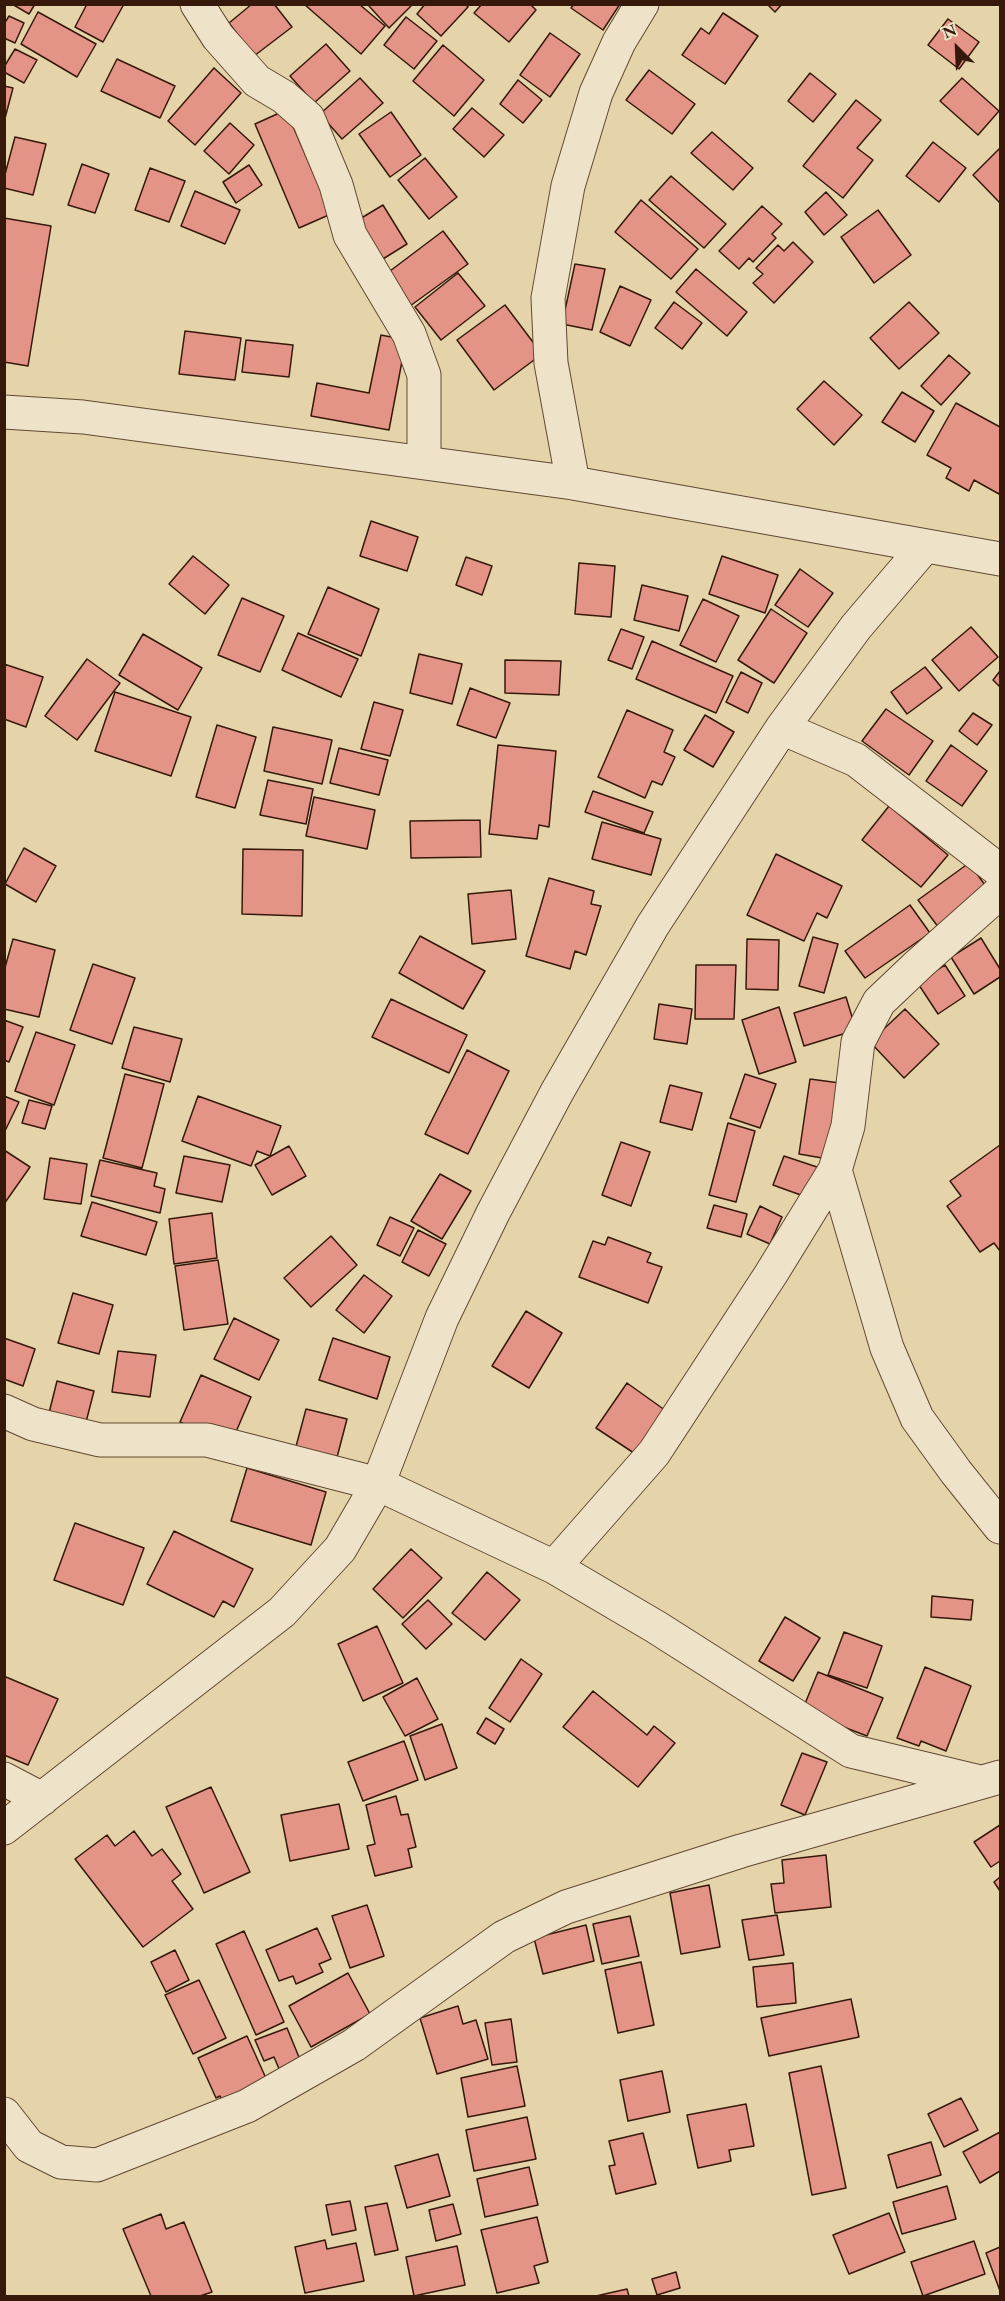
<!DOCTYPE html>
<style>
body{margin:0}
#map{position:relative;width:1005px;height:2301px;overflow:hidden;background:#e5d4aa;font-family:"EB Garamond",serif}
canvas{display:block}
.frame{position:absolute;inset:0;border:6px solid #36190a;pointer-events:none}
.north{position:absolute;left:927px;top:18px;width:60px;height:60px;-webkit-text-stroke:4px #eee3c8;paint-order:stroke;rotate:336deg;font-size:16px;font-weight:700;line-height:24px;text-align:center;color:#36190a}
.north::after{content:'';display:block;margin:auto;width:21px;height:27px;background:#36190a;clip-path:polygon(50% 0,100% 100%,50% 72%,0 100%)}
</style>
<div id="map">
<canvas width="1005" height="2301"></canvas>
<div class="frame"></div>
<div class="north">N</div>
</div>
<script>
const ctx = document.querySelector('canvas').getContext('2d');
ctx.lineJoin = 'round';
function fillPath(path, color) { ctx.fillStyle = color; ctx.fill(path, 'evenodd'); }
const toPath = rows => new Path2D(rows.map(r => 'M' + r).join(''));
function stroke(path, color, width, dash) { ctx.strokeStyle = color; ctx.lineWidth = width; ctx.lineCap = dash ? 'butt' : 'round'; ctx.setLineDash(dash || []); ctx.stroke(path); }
const building = toPath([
 [12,4,35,4,29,14,12,4],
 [87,4,124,4,103,42,75,27,87,4],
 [252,4,274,4,292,27,254,56,229,23,252,4],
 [304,4,359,4,385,26,361,54,304,4],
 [371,4,413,4,389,28,369,6,371,4],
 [425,4,466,4,468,7,441,36,417,14,425,4],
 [482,4,530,4,536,10,509,42,474,13,482,4],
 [574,4,620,4,603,30,571,8,574,4],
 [767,4,782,4,775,12,767,4],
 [38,12,96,44,77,77,21,44,38,12],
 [723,13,758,36,725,84,682,55,701,28,709,34,723,13],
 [9,16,24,23,15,43,4,38,4,24,9,16],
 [406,17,437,41,414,69,384,45,406,17],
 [948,19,979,42,959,69,928,45,948,19],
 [550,33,580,54,550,97,520,75,550,33],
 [326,44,350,71,314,103,290,76,326,44],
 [443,45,484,80,454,116,413,81,443,45],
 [15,49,37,60,24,83,4,72,4,67,15,49],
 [117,59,175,86,160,118,101,91,117,59],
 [214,68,241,93,195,145,168,121,214,68],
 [649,70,695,104,672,134,626,100,649,70],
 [810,73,836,94,813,122,788,101,810,73],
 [360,78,383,103,342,139,320,114,360,78],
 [962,78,999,111,978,135,940,101,962,78],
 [518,80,542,100,523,123,500,104,518,80],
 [4,86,13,88,4,122,4,86],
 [856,100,881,120,857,148,873,160,843,198,803,166,856,100],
 [472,108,504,135,484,157,453,129,472,108],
 [286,110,331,214,299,228,255,124,286,110],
 [391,112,421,155,390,177,359,134,391,112],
 [230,123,254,145,229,174,204,151,230,123],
 [712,132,753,168,733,190,691,153,712,132],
 [15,137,46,144,33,195,4,188,4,178,15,137],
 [933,142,966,168,939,202,906,176,933,142],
 [1000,148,1000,203,973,175,1000,148],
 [425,158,457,197,429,219,398,180,425,158],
 [82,164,109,174,95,213,68,205,82,164],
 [249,165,262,185,236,203,223,182,249,165],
 [150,168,185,181,169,222,135,210,150,168],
 [671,176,726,224,704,248,649,200,671,176],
 [195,191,240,210,225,244,181,226,195,191],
 [826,192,847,215,824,235,805,212,826,192],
 [641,200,698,249,671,279,615,232,641,200],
 [383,205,407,244,378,262,353,223,383,205],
 [762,206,782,224,772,234,776,238,753,262,749,258,739,269,719,251,762,206],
 [878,210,911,255,874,283,841,237,878,210],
 [4,218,51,226,28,366,4,362,4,218],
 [443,231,468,264,410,306,386,274,443,231],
 [793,242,813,262,774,303,753,283,763,274,756,268,778,245,784,251,793,242],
 [575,264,605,269,592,330,562,324,575,264],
 [696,269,747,312,727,336,676,292,696,269],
 [458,273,485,306,441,340,415,307,458,273],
 [620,286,651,300,630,346,600,332,620,286],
 [674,302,702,323,682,349,655,328,674,302],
 [909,302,939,333,899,369,870,338,909,302],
 [505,305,542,354,494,390,457,340,505,305],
 [185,331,241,338,235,380,179,374,185,331],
 [381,335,406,340,389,430,311,416,317,383,369,393,381,335],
 [246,340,293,345,289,377,242,372,246,340],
 [949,355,970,373,941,405,921,386,949,355],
 [824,381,862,415,834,445,797,409,824,381],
 [902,392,934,411,915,442,882,422,902,392],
 [956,403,1000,427,1000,491,999,494,974,480,969,491,946,478,951,468,927,455,956,403],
 [371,521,418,537,407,571,360,556,371,521],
 [193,556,229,585,205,614,169,584,193,556],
 [722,556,778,575,765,613,709,594,722,556],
 [466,557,492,566,482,595,456,585,466,557],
 [579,563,615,566,611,617,575,614,579,563],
 [800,569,833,593,808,627,775,605,800,569],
 [642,585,688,596,679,631,634,620,642,585],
 [328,587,379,609,361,656,308,634,328,587],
 [242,598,284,616,260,672,218,655,242,598],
 [703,599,739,616,716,662,680,645,703,599],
 [771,609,807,633,774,683,738,660,771,609],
 [971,627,998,657,959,691,932,660,971,627],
 [621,629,644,637,632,669,608,660,621,629],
 [298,633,358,659,341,697,282,670,298,633],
 [143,634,202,668,178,710,119,675,143,634],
 [652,641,733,676,716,713,636,679,652,641],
 [419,654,462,664,452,704,410,693,419,654],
 [87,659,120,683,77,740,45,716,87,659],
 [505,660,561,661,559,695,505,693,505,660],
 [4,664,43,677,26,727,4,719,4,664],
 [925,667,942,688,907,714,891,692,925,667],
 [1000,671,1000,687,993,680,1000,671],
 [741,672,762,683,748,713,726,702,741,672],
 [470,688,510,703,496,738,457,725,470,688],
 [115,692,191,717,171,776,95,751,115,692],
 [374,702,403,710,390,756,361,749,374,702],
 [886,709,933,741,909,775,862,741,886,709],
 [627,710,673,730,664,752,675,757,662,785,652,781,645,798,598,777,627,710],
 [973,713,992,725,977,745,959,731,973,713],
 [705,715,734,732,713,767,684,750,705,715],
 [217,725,256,737,235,808,196,797,217,725],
 [273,727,332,740,322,784,264,771,273,727],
 [498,745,556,751,549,827,539,825,537,839,489,834,498,745],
 [951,745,987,771,962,806,926,781,951,745],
 [339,748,388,760,379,795,330,783,339,748],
 [268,780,313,789,306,824,260,815,268,780],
 [593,791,653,812,644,833,585,812,593,791],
 [314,797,375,810,367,849,306,836,314,797],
 [889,806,948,855,921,887,862,840,889,806],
 [480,820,481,857,411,858,410,821,480,820],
 [602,822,661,839,651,875,592,859,602,822],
 [24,848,56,866,36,902,5,884,24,848],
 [243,849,303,850,302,916,242,914,243,849],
 [776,854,842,886,827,918,817,913,804,941,747,915,776,854],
 [969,863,990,892,939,928,918,900,969,863],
 [549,878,594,891,591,904,601,906,586,955,575,951,570,969,526,956,549,878],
 [511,890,516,939,472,944,468,894,511,890],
 [910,905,930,933,865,978,845,951,910,905],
 [420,936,485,971,463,1009,399,973,420,936],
 [813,937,838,944,824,993,799,986,813,937],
 [981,938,1000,969,1000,977,974,994,951,957,981,938],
 [13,939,55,950,39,1017,4,1009,4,971,13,939],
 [747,939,779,940,778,990,746,989,747,939],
 [93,964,135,978,112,1044,70,1030,93,964],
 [696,965,736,965,734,1019,695,1019,696,965],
 [945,965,965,996,938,1014,917,982,945,965],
 [846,997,856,1030,804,1046,794,1013,846,997],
 [391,999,467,1035,449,1073,372,1037,391,999],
 [659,1004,692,1009,687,1044,654,1039,659,1004],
 [779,1007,796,1062,759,1074,742,1020,779,1007],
 [905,1009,939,1044,904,1078,870,1042,905,1009],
 [4,1020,23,1027,9,1062,4,1060,4,1020],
 [134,1027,182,1039,170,1082,122,1068,134,1027],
 [36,1032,75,1045,54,1105,15,1091,36,1032],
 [467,1050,509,1071,468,1154,425,1134,467,1050],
 [125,1074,164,1084,142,1168,103,1158,125,1074],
 [745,1074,776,1084,760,1128,730,1118,745,1074],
 [810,1079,840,1083,828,1159,799,1154,810,1079],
 [670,1085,702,1093,692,1130,660,1122,670,1085],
 [4,1096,19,1102,4,1133,4,1096],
 [198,1096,281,1126,270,1156,257,1151,251,1166,182,1141,198,1096],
 [29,1100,52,1106,45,1129,22,1123,29,1100],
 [728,1123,755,1131,736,1202,709,1195,728,1123],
 [621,1142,650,1152,631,1206,602,1195,621,1142],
 [1000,1145,1000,1251,994,1243,980,1252,947,1206,961,1196,950,1181,1000,1145],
 [289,1146,306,1176,272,1195,255,1165,289,1146],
 [4,1150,30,1167,4,1204,4,1150],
 [184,1156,230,1165,222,1202,176,1193,184,1156],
 [784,1156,820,1168,809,1198,773,1185,784,1156],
 [50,1158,87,1164,81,1204,44,1199,50,1158],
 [100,1160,157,1173,154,1186,165,1189,160,1213,91,1196,100,1160],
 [440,1174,471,1191,442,1239,411,1221,440,1174],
 [92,1202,157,1222,146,1255,81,1236,92,1202],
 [714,1205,747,1214,741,1237,707,1228,714,1205],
 [760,1206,782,1217,770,1244,747,1234,760,1206],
 [212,1213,217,1258,174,1264,169,1219,212,1213],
 [390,1217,414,1228,400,1256,377,1245,390,1217],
 [418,1230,446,1244,429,1276,402,1262,418,1230],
 [331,1236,357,1265,311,1307,284,1278,331,1236],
 [608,1237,651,1253,647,1262,662,1267,648,1303,579,1277,593,1241,605,1245,608,1237],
 [218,1260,228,1324,184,1330,175,1266,218,1260],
 [364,1275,392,1296,364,1333,336,1310,364,1275],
 [73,1293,113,1305,99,1354,58,1343,73,1293],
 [526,1311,562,1333,529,1388,492,1366,526,1311],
 [234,1318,279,1340,259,1380,214,1359,234,1318],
 [4,1338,35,1349,23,1386,4,1379,4,1338],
 [333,1338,390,1357,377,1399,319,1380,333,1338],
 [118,1351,156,1355,150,1397,112,1392,118,1351],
 [201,1375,251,1397,232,1441,217,1439,180,1422,201,1375],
 [57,1381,94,1391,85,1426,48,1417,57,1381],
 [627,1383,669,1413,640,1457,596,1428,627,1383],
 [306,1409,347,1419,335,1465,294,1454,306,1409],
 [247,1468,326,1492,311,1545,231,1521,247,1468],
 [75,1523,144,1548,123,1605,54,1580,75,1523],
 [174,1531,253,1569,234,1607,223,1601,214,1617,147,1584,174,1531],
 [411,1549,442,1578,403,1618,373,1589,411,1549],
 [487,1572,520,1600,485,1640,452,1613,487,1572],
 [932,1596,973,1600,971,1620,931,1617,932,1596],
 [428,1600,452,1624,426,1649,402,1624,428,1600],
 [785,1617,820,1638,793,1681,759,1661,785,1617],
 [377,1626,403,1683,363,1701,338,1644,377,1626],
 [844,1632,882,1646,867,1688,828,1675,844,1632],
 [521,1659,542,1674,510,1722,489,1708,521,1659],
 [925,1667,971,1686,946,1751,921,1741,919,1746,897,1738,925,1667],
 [818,1672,883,1698,867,1736,802,1711,818,1672],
 [6,1677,58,1699,28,1765,4,1755,4,1681,6,1677],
 [417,1678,438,1719,405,1736,383,1697,417,1678],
 [593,1691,647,1735,654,1726,675,1743,638,1787,563,1727,593,1691],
 [486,1718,504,1729,495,1744,477,1733,486,1718],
 [442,1724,457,1768,425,1780,410,1736,442,1724],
 [404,1741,418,1780,363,1801,348,1762,404,1741],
 [802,1753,827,1762,805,1815,781,1805,802,1753],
 [211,1787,250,1872,204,1893,166,1807,211,1787],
 [396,1796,401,1815,408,1814,416,1847,408,1849,412,1867,375,1876,367,1846,375,1844,366,1805,396,1796],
 [339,1804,349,1849,290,1861,281,1815,339,1804],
 [1000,1825,1000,1861,991,1867,974,1842,1000,1825],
 [134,1831,152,1856,162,1849,181,1874,172,1881,193,1909,143,1947,75,1859,107,1835,115,1846,134,1831],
 [826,1855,831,1907,775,1913,771,1884,784,1883,782,1860,826,1855],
 [1000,1877,1000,1891,994,1882,1000,1877],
 [709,1885,720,1947,681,1954,670,1893,709,1885],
 [367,1905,384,1956,350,1968,332,1916,367,1905],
 [777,1915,784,1955,749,1960,742,1920,777,1915],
 [630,1916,639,1956,602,1964,593,1924,630,1916],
 [586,1925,594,1961,543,1974,534,1938,586,1925],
 [317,1928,331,1959,319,1964,323,1972,296,1984,293,1976,279,1981,266,1950,317,1928],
 [244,1931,284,2022,256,2035,216,1944,244,1931],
 [175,1950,189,1980,166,1992,151,1962,175,1950],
 [641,1962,654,2025,618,2033,605,1970,641,1962],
 [793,1963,796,2003,757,2007,753,1967,793,1963],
 [348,1973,370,2014,311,2047,289,2006,348,1973],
 [199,1980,226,2038,193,2054,165,1995,199,1980],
 [851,1999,859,2037,769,2056,761,2018,851,1999],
 [458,2006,463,2024,476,2020,488,2059,437,2074,420,2018,458,2006],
 [511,2019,517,2062,492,2065,485,2023,511,2019],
 [287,2028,301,2062,280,2071,274,2057,264,2061,255,2040,287,2028],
 [247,2036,269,2085,224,2105,220,2096,216,2098,198,2058,247,2036],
 [517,2066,525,2106,468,2117,461,2078,517,2066],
 [821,2066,846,2188,812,2195,789,2073,821,2066],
 [662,2071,670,2112,628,2121,620,2080,662,2071],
 [961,2098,978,2130,944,2147,928,2114,961,2098],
 [746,2104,754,2146,729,2150,731,2161,698,2168,687,2115,746,2104],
 [527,2117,536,2159,474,2171,466,2130,527,2117],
 [1000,2132,1000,2171,980,2183,963,2152,1000,2132],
 [643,2133,656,2184,616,2194,609,2166,615,2165,609,2141,643,2133],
 [931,2142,941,2175,897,2188,888,2155,931,2142],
 [438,2154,450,2196,407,2208,395,2166,438,2154],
 [529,2167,538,2205,485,2217,477,2179,529,2167],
 [947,2186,956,2219,902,2234,893,2202,947,2186],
 [350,2201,356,2230,332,2235,326,2205,350,2201],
 [387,2203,398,2250,375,2255,365,2207,387,2203],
 [453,2204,461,2234,436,2241,429,2210,453,2204],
 [889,2213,905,2252,849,2274,833,2235,889,2213],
 [161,2214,166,2229,184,2222,212,2292,200,2296,151,2296,123,2229,161,2214],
 [537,2217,548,2262,534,2266,539,2283,497,2293,481,2230,537,2217],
 [325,2240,327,2249,356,2243,364,2281,305,2293,295,2247,325,2240],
 [974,2241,985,2274,923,2296,911,2262,974,2241],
 [457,2246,465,2285,414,2296,406,2257,457,2246],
 [1000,2247,1000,2291,986,2253,1000,2247],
 [676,2272,680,2288,657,2295,652,2279,676,2272],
 [627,2289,629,2296,596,2296,627,2289]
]);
const street = toPath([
 [197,4,218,37,257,81,284,97,308,118,336,185,350,235,409,334,424,375,424,462],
 [4,412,83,417,573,483,1000,559],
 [573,483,551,363,548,298,568,186,596,93,619,42,642,4],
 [782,728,856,760,1000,871],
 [835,1170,887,1348,917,1418,956,1472,1000,1527],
 [4,1411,33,1424,100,1440,207,1440,378,1484,554,1567,656,1627,851,1751,980,1782],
 [554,1567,654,1453,771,1274,835,1170,848,1126,858,1042,879,1002,919,964,1000,892],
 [4,1779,42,1799],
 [4,1828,282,1612,340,1549,378,1484,442,1318,493,1213,557,1092,653,925,782,728,856,627,925,546],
 [4,2114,29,2146,61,2162,97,2165,247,2106,354,2045,504,1937,566,1907,741,1851,1000,1777]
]);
fillPath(building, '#e39487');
stroke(building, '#36190a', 1.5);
stroke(street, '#624832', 35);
stroke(street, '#eee3c8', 33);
</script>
